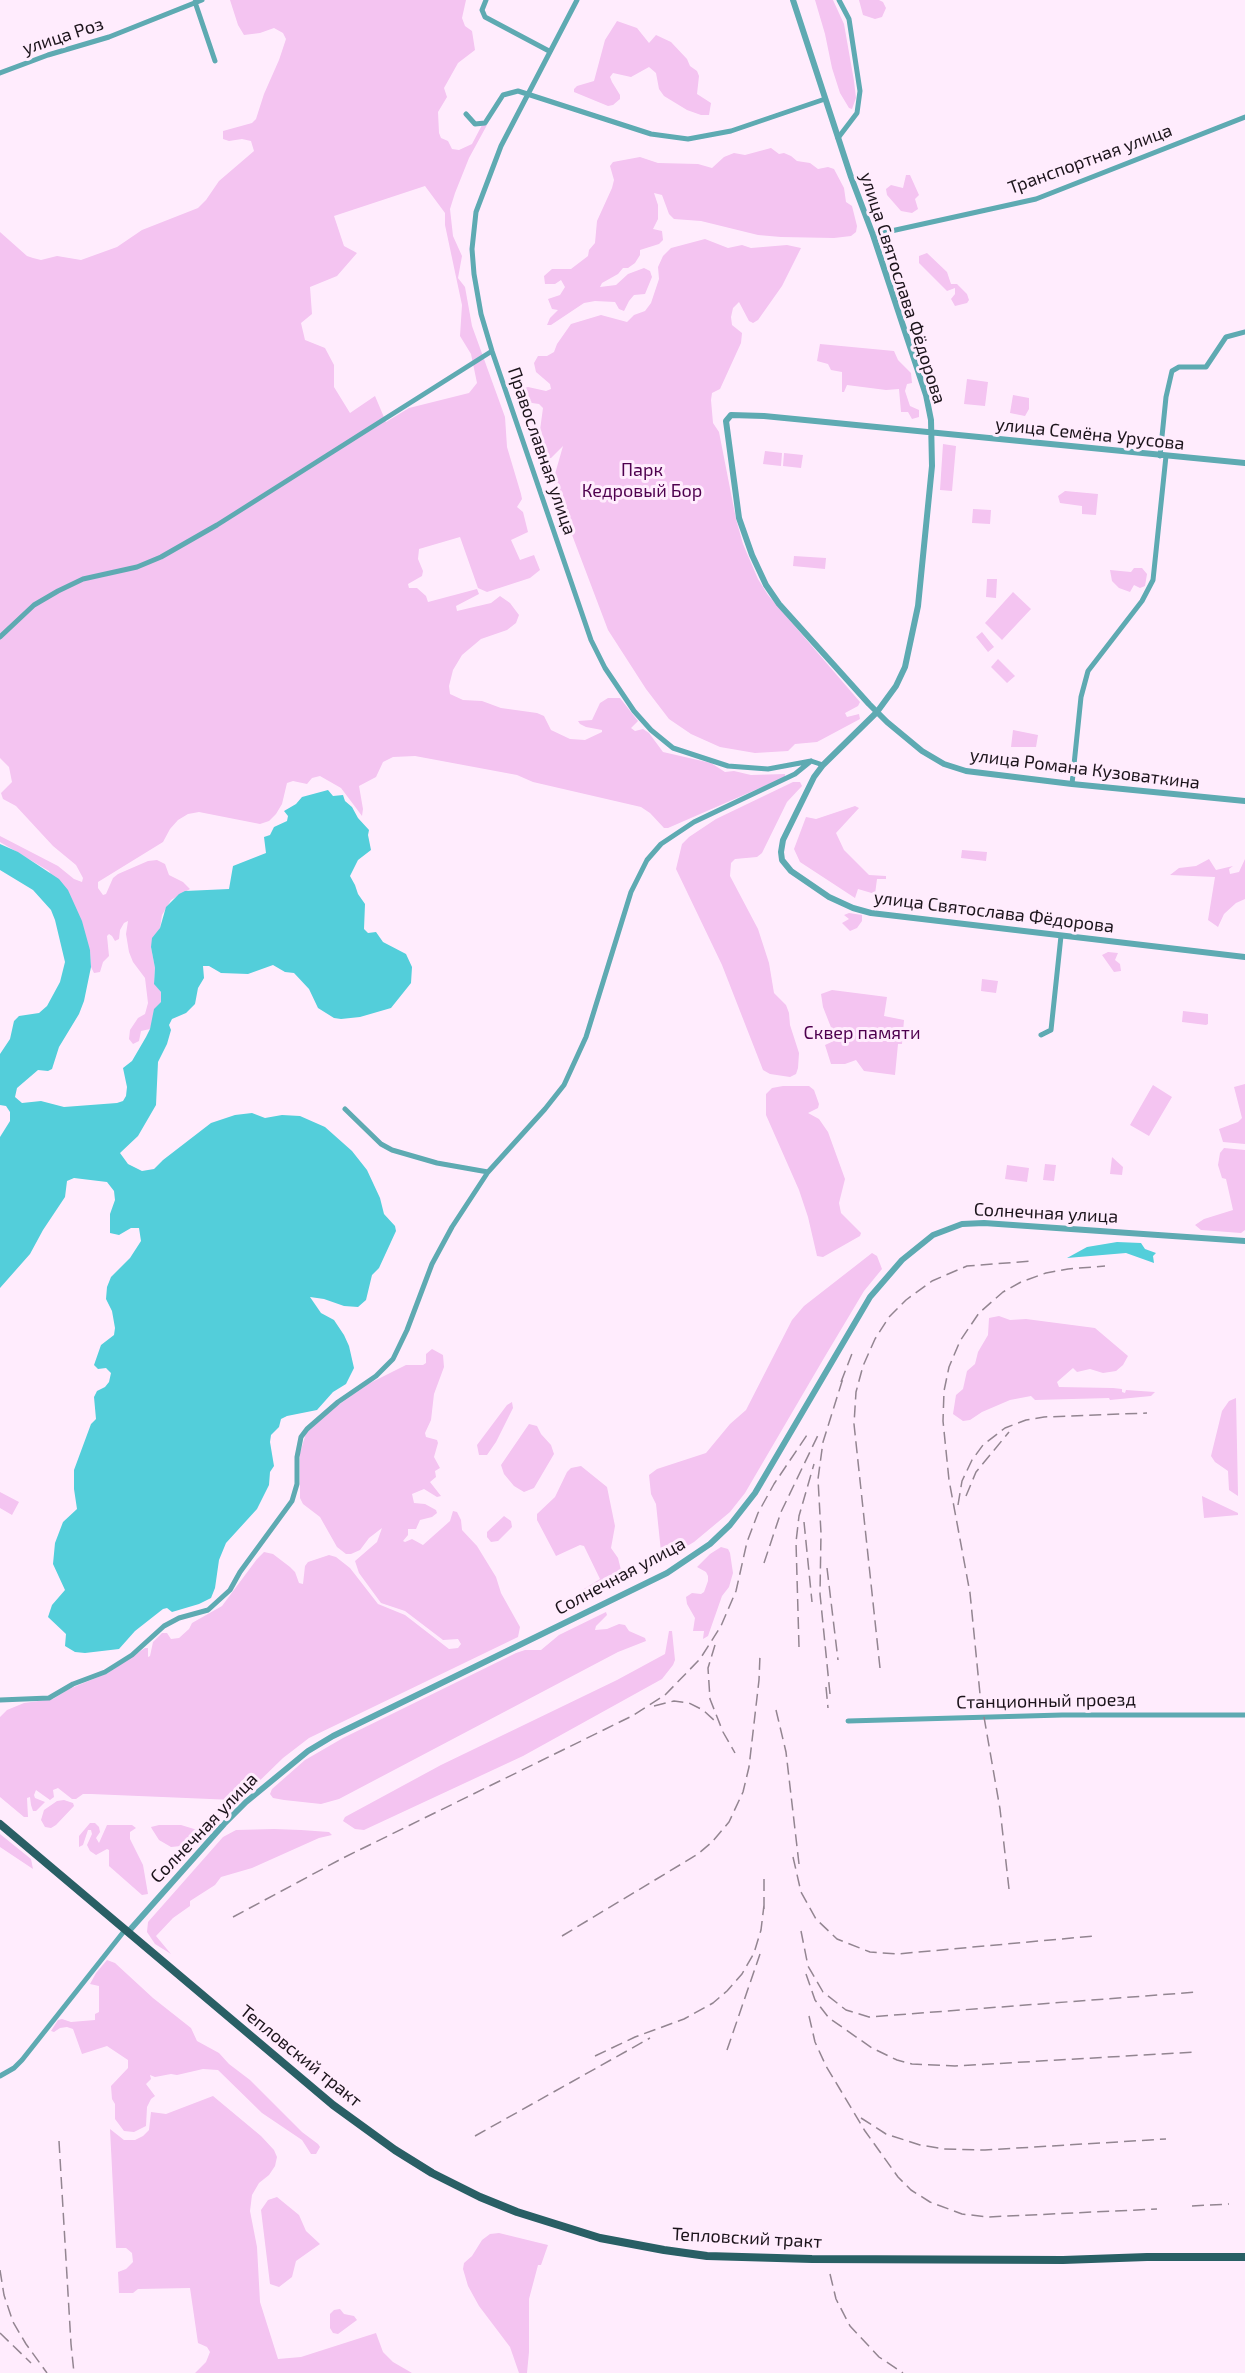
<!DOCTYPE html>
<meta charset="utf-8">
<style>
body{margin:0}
canvas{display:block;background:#ffecfd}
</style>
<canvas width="1245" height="2373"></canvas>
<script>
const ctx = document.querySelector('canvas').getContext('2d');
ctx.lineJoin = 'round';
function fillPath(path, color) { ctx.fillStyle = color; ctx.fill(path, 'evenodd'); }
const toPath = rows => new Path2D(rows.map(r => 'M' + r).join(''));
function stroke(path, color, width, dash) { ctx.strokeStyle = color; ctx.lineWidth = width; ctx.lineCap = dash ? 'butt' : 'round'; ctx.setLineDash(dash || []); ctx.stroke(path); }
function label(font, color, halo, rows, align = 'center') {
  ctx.font = font + ' "Exo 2",sans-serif'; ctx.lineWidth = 6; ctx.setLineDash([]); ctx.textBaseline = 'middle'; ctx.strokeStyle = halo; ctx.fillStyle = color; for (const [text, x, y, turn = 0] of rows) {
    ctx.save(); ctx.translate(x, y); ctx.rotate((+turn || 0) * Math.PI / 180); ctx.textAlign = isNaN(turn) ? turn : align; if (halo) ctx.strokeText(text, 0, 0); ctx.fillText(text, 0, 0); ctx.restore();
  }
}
const green = toPath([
 [230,0,466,0,462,18,465,26,472,31,475,50,458,63,444,88,447,97,438,112,439,133,441,138,448,141,452,149,459,150,472,144,482,125,487,125,469,158,455,193,450,209,453,236,462,256,458,278,465,287,472,326,505,417,507,447,521,494,522,499,517,507,523,512,528,532,511,540,520,560,534,555,540,570,530,578,487,592,478,588,460,537,419,549,418,559,423,571,422,576,408,584,409,588,417,588,426,596,428,602,477,589,479,594,456,606,457,611,491,603,500,596,510,603,519,615,516,623,507,630,481,639,462,655,453,670,449,686,450,694,463,700,482,701,501,708,537,713,544,716,551,730,570,739,585,740,602,732,602,730,586,727,580,724,578,721,592,720,600,703,608,698,620,698,638,721,631,728,635,731,643,729,649,733,663,752,711,763,725,772,734,771,751,775,785,774,785,777,668,828,664,828,650,813,641,807,533,782,517,775,415,756,393,757,383,762,376,777,359,786,363,809,362,816,341,788,320,776,312,778,307,784,293,781,287,783,282,804,276,814,269,821,260,824,199,812,188,814,178,820,170,829,163,842,98,882,98,888,103,895,106,894,113,878,118,874,148,861,157,860,165,864,169,875,183,882,190,889,171,900,162,915,160,928,151,947,155,968,154,983,161,992,161,1002,150,1029,141,1031,139,1041,133,1044,129,1039,130,1030,138,1018,145,1014,148,1003,145,978,133,962,129,952,126,934,128,921,124,923,120,930,119,939,115,941,112,936,109,934,107,936,109,956,103,962,100,972,94,973,91,967,90,950,49,871,0,842,0,836,58,866,74,879,82,882,83,878,76,865,53,846,16,806,3,799,1,793,12,782,9,767,0,758,0,232,27,256,33,258,41,260,57,256,81,260,117,247,142,230,198,208,206,200,219,181,254,151,251,141,242,139,229,141,223,139,223,131,252,123,256,119,264,94,279,60,286,39,283,33,274,28,260,33,244,35,238,25],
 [425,186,445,213,445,225,462,305,460,336,471,354,477,383,469,393,409,408,386,422,375,396,350,413,334,387,334,365,325,348,305,340,301,323,312,314,310,287,337,276,357,253,344,246,334,216],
 [815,0,833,0,844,24,854,81,856,98,852,109,849,108,840,93,832,68,825,34],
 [859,0,879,0,883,2,886,8,882,17,875,19,863,15],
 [617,21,637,28,649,43,656,35,671,42,687,59,690,66,697,71,699,76,697,94,711,103,709,115,701,115,687,110,664,96,659,89,656,73,649,67,631,77,613,73,610,77,612,82,620,95,620,99,613,105,608,106,574,92,574,89,577,86,594,81,605,40],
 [771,148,779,154,784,153,791,156,797,161,810,163,818,169,828,167,834,169,844,188,846,202,852,206,857,226,856,232,851,236,834,238,781,237,758,235,701,221,674,219,669,214,662,195,654,193,658,205,658,219,653,229,662,231,663,240,659,244,640,250,640,255,635,263,628,268,623,268,618,274,602,283,600,287,616,285,628,274,644,268,650,271,652,277,645,294,634,295,629,301,624,311,619,309,615,302,595,301,584,303,551,325,547,325,550,318,558,310,552,309,548,299,560,295,565,287,561,280,555,284,545,284,544,276,552,269,571,269,588,256,589,250,595,243,597,221,612,188,614,180,610,166,613,162,640,157,658,163,698,164,712,168,724,157,734,153,745,155],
 [906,175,910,175,919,195,915,199,918,209,912,213,901,211,887,195,886,189,891,185,903,188],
 [705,239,728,248,742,245,751,248,787,245,801,248,782,286,758,320,753,323,749,321,739,302,733,308,731,317,732,325,742,333,741,343,720,389,712,393,711,400,713,423,719,432,736,519,743,544,758,579,768,595,860,702,858,706,845,713,847,717,859,714,860,719,817,742,795,744,788,751,755,753,720,747,691,734,669,719,646,689,608,630,566,519,553,481,563,446,551,458,548,459,540,430,543,408,539,404,525,402,520,396,521,389,528,387,546,391,551,389,550,384,536,372,534,363,538,356,547,356,554,352,557,344,571,324,601,315,627,322,634,315,645,311,651,303,659,279,658,267,663,256,671,248],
 [927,253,947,272,951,284,957,284,967,294,969,300,967,303,955,306,951,299,955,294,955,288,947,291,919,263,919,256],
 [820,344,894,351,898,360,911,373,912,383,907,384,905,391,910,406,919,410,919,417,912,419,908,412,901,412,899,389,886,390,847,385,844,392,842,392,842,372,831,370,828,364,817,361],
 [967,379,988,382,985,406,964,404],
 [1013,395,1029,398,1029,409,1025,416,1010,413],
 [943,444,956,446,952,491,940,490],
 [765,451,782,453,781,466,763,464],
 [784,453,803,455,801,468,783,466],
 [1065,491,1098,494,1096,515,1082,514,1082,506,1060,503,1058,496],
 [973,509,991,510,990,524,972,523],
 [794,556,826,558,825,569,793,566],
 [1134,568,1142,568,1147,574,1145,586,1140,588,1134,585,1130,592,1119,588,1112,581,1110,570,1131,572],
 [987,579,997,579,996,598,986,597],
 [1013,592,1031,609,1002,640,985,623],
 [982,632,994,647,988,652,976,637],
 [998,659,1015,676,1007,683,991,667],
 [1013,730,1038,735,1036,747,1011,747],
 [793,782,800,782,802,786,787,802,762,853,757,857,735,859,731,863,730,876,758,929,769,963,774,993,786,1005,789,1013,790,1025,799,1053,798,1068,796,1074,790,1077,770,1074,763,1070,722,965,676,869,682,844,689,837,716,819],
 [855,806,859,808,836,833,844,850,869,875,886,876,886,879,877,879,875,894,858,889,855,898,800,862,794,849,806,817,816,819],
 [962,850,987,852,986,861,961,858],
 [1209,859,1216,870,1233,866,1229,869,1230,874,1239,872,1245,859,1245,899,1236,903,1224,914,1218,927,1208,920,1215,877,1170,875,1179,868,1196,866],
 [849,913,862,915,862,921,857,928,850,931,842,923,849,919,844,915],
 [1108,952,1118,953,1115,960,1120,964,1121,971,1114,972,1102,955],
 [982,979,998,981,996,993,981,991],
 [832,990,887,997,884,1016,904,1020,902,1044,898,1044,895,1075,864,1071,856,1060,845,1064,831,1064,825,1045,836,1040,823,1007,821,994],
 [1183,1011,1208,1014,1208,1024,1206,1025,1182,1022],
 [1245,1084,1245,1144,1223,1142,1219,1129,1238,1122,1242,1118,1234,1087],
 [1153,1085,1172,1097,1149,1136,1130,1125],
 [783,1086,809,1086,814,1090,819,1104,818,1108,808,1113,819,1119,828,1132,845,1179,839,1203,841,1213,861,1233,860,1236,823,1257,817,1256,808,1217,799,1190,766,1115,766,1094,772,1088],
 [1224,1148,1245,1150,1245,1230,1241,1233,1201,1230,1195,1225,1204,1219,1233,1210,1226,1179,1222,1178,1218,1165,1220,1153],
 [1112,1157,1123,1167,1122,1175,1110,1174],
 [1045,1164,1056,1165,1054,1181,1043,1180],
 [1007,1165,1029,1168,1027,1182,1005,1179],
 [872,1253,877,1256,882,1269,864,1291,824,1358,745,1493,730,1512,694,1542,662,1561,656,1504,651,1494,649,1475,657,1469,706,1453,730,1424,746,1410,792,1320,804,1306],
 [999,1316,1010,1320,1026,1319,1095,1328,1128,1356,1123,1365,1116,1371,1103,1373,1090,1369,1077,1372,1073,1368,1057,1382,1059,1387,1113,1388,1122,1389,1122,1392,1125,1393,1126,1390,1155,1392,1151,1396,1110,1400,1109,1398,1035,1400,1031,1396,1010,1400,982,1412,970,1420,963,1421,953,1414,956,1395,963,1389,967,1371,975,1364,978,1352,988,1335,989,1318],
 [432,1349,443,1355,444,1367,434,1394,431,1420,425,1433,426,1437,437,1440,438,1443,434,1457,440,1468,435,1471,436,1477,430,1482,441,1496,437,1497,424,1489,412,1494,414,1503,425,1504,436,1510,437,1513,432,1517,420,1520,416,1529,408,1529,408,1535,403,1541,405,1542,412,1539,423,1545,450,1521,453,1511,457,1512,461,1520,462,1530,477,1546,496,1577,501,1593,520,1627,518,1637,309,1738,283,1758,245,1795,234,1800,91,1794,83,1794,76,1799,72,1799,58,1788,53,1790,54,1797,50,1800,36,1790,34,1795,35,1798,45,1802,36,1811,33,1811,31,1805,30,1797,27,1798,28,1817,24,1817,0,1797,0,1717,7,1710,24,1703,53,1699,69,1689,108,1673,145,1648,148,1648,148,1657,150,1656,153,1642,162,1633,167,1633,171,1639,179,1638,189,1629,192,1623,222,1606,257,1559,264,1552,273,1554,290,1567,295,1572,299,1583,303,1584,305,1566,308,1562,329,1555,336,1557,350,1568,378,1604,405,1615,449,1649,458,1648,461,1644,458,1639,443,1640,405,1611,381,1603,359,1573,355,1561,377,1542,382,1528,369,1538,360,1550,351,1554,346,1554,337,1547,320,1517,303,1504,300,1498,300,1453,306,1433,334,1408,368,1384,406,1365,423,1365,426,1363,426,1354],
 [1236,1398,1238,1494,1238,1496,1229,1490,1228,1471,1215,1462,1211,1456,1222,1411,1229,1401],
 [512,1402,513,1408,496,1442,487,1455,479,1455,477,1445,507,1405],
 [529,1424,537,1426,541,1434,551,1445,554,1454,534,1488,524,1492,514,1486,504,1474,501,1465],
 [581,1466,607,1487,615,1526,611,1548,618,1558,621,1570,620,1576,613,1583,582,1597,579,1596,579,1592,600,1579,584,1546,580,1545,556,1556,537,1520,537,1514,555,1497,567,1472,571,1468],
 [0,1492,19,1502,12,1515,0,1508],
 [1202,1496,1238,1513,1238,1515,1204,1518],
 [504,1516,511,1521,512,1527,498,1541,491,1542,487,1537,487,1532],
 [721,1547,728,1549,730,1553,733,1573,729,1587,722,1596,708,1636,703,1639,704,1631,693,1631,695,1618,687,1604,686,1597,692,1593,701,1594,704,1592,708,1581,708,1576,706,1572,697,1567,710,1554],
 [606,1612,607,1615,596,1626,595,1630,607,1629,619,1624,625,1625,629,1631,645,1638,646,1641,618,1652,339,1799,321,1804,284,1800,273,1798,270,1794,272,1789,305,1760,343,1738,516,1653,525,1650,541,1650,559,1635],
 [669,1631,672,1631,675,1660,673,1665,662,1679,523,1756,364,1830,355,1829,343,1821,345,1817,441,1765,617,1680,665,1654],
 [64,1800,73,1803,74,1806,56,1825,51,1828,45,1827,41,1820,44,1810,57,1801],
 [90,1823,95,1823,99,1827,100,1832,96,1838,99,1843,107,1825,132,1825,136,1828,130,1832,130,1839,143,1865,148,1894,142,1895,109,1866,109,1850,107,1849,96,1855,90,1851,87,1845,92,1834,91,1830,88,1830,83,1845,79,1847,79,1836],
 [159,1825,181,1825,204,1832,191,1845,171,1847,159,1840,152,1829,151,1827],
 [274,1829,301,1830,329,1832,332,1835,319,1838,252,1868,221,1877,215,1885,190,1901,190,1906,173,1918,156,1936,171,1954,155,1944,147,1932,148,1922,223,1837,236,1830],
 [0,1834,31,1859,33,1869,0,1847],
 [107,1960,115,1963,153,1998,191,2028,197,2041,219,2053,229,2064,250,2080,302,2132,318,2144,320,2147,316,2154,311,2154,302,2140,262,2113,218,2070,203,2069,177,2075,171,2074,155,2077,150,2075,151,2079,146,2084,155,2096,151,2099,147,2107,146,2126,134,2132,124,2131,115,2119,115,2104,112,2099,111,2086,128,2068,128,2060,107,2046,82,2054,73,2029,67,2027,60,2028,54,2032,51,2031,58,2020,62,2019,71,2022,95,2020,95,2014,99,2012,99,1986,90,1984,96,1973],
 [213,2096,261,2136,274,2150,277,2157,275,2166,269,2175,259,2183,252,2195,250,2211,257,2247,260,2302,278,2359,301,2357,376,2333,383,2352,393,2362,412,2373,195,2373,206,2362,210,2352,207,2347,198,2343,190,2288,138,2289,133,2293,119,2293,118,2272,126,2269,133,2262,132,2253,126,2248,116,2248,110,2129,124,2140,135,2140,143,2136,149,2130,151,2112,166,2114],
 [277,2197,299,2215,306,2231,320,2244,296,2261,292,2277,279,2287,270,2284,261,2210,268,2200],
 [499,2233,548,2245,541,2265,538,2265,529,2299,529,2352,527,2373,519,2373,510,2347,479,2306,468,2286,463,2269,464,2263,472,2256,482,2240,490,2234],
 [340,2309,344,2314,354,2316,357,2320,338,2334,333,2333,330,2328,330,2314,334,2310]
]);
const water = toPath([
 [328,790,333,796,343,795,345,801,352,807,358,818,369,830,368,835,371,850,358,860,350,876,355,885,358,894,365,904,364,929,368,933,376,932,383,942,406,954,412,967,411,983,391,1008,360,1017,341,1019,334,1018,318,1008,309,989,294,973,285,972,273,965,248,974,221,973,209,966,203,966,204,978,198,988,195,1004,186,1013,172,1019,169,1025,171,1030,167,1044,158,1062,156,1105,138,1136,120,1153,128,1164,142,1171,154,1169,163,1160,211,1123,235,1115,252,1113,265,1118,282,1115,300,1116,325,1127,352,1151,367,1170,380,1198,384,1214,395,1226,396,1231,379,1268,372,1275,366,1300,358,1307,344,1306,324,1299,310,1297,321,1313,334,1320,344,1335,349,1346,354,1368,346,1384,333,1392,317,1410,287,1416,281,1419,279,1427,271,1435,270,1442,274,1466,270,1472,269,1485,257,1509,226,1543,219,1560,215,1588,211,1598,199,1604,172,1612,167,1608,163,1609,135,1631,119,1649,85,1653,75,1652,65,1646,66,1634,48,1617,52,1605,65,1590,53,1564,55,1543,63,1522,77,1509,74,1489,74,1470,91,1424,96,1419,94,1397,97,1391,105,1387,109,1382,111,1373,106,1368,98,1369,94,1365,101,1345,114,1335,115,1328,112,1311,106,1299,107,1287,111,1277,130,1258,141,1241,139,1228,131,1228,119,1235,110,1233,110,1214,115,1200,114,1191,107,1182,74,1178,67,1181,65,1197,43,1230,30,1254,0,1288,0,1137,10,1121,10,1112,6,1106,0,1105,0,1054,10,1039,14,1021,19,1016,39,1013,47,1006,60,982,65,962,55,920,51,910,33,890,0,870,0,844,18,852,59,879,68,890,82,921,90,950,91,967,84,1001,79,1014,59,1047,52,1069,48,1071,38,1070,17,1088,15,1097,22,1103,41,1101,64,1107,117,1103,123,1101,126,1096,127,1087,123,1068,132,1061,146,1037,150,1029,154,1009,161,1002,161,992,154,984,155,968,151,947,152,938,160,928,166,907,179,894,185,891,229,889,233,866,266,853,264,837,270,835,274,827,287,821,288,816,284,811,296,804,302,797],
 [1117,1242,1141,1243,1145,1249,1156,1253,1153,1256,1154,1263,1126,1253,1067,1258,1087,1247]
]);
const minor = toPath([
 [486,0,482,10,485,17,549,51],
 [577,0,501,146,476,212,472,249,474,274,481,314,492,351,591,640,605,668,634,711,651,730,673,748,728,766,768,769,811,761,823,765],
 [195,2,215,61],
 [0,73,48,55,109,37,202,0],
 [466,114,475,124,485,123,503,95,518,91,651,134,688,139,731,131,825,99],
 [838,138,857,113,860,91,849,19,839,0],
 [873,235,1036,199,1245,117],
 [1160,456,1166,397,1172,371,1179,367,1206,367,1226,337,1245,332],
 [0,637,34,605,58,591,83,579,137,567,161,557,217,525,492,351],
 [1072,784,1081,697,1088,671,1142,601,1153,580,1166,456],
 [1041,1035,1051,1030,1061,936],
 [345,1109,381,1144,392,1150,437,1163,488,1172],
 [0,1700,49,1698,73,1684,105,1672,132,1655,164,1626,179,1618,208,1610,230,1590,240,1572,292,1501,297,1484,297,1457,301,1437,307,1429,338,1402,376,1376,393,1359,407,1330,432,1264,452,1227,488,1172,545,1109,564,1085,586,1037,631,892,647,860,661,844,694,822,795,774,811,761],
 [848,1721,1062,1715,1245,1715],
 [0,2076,14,2068,22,2060,125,1930]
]);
const tertiary = toPath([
 [793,0,851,177,873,235,926,395,931,420,932,466,918,606,905,667,896,686,877,712,823,765,814,777,783,840,781,852,782,860,791,871,829,897,853,908,871,913,1245,957],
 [1245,463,764,416,731,415,726,421,739,518,752,555,766,585,779,604,869,704,887,722,922,751,944,764,966,771,1072,784,1245,801],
 [128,1932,224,1824,246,1802,308,1751,333,1736,667,1573,710,1544,730,1525,755,1493,870,1297,902,1260,933,1235,962,1224,984,1223,1245,1241]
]);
const primary = toPath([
 [0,1824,333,2105,395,2150,432,2173,480,2197,517,2212,600,2238,664,2250,707,2256,812,2259,1063,2260,1147,2257,1245,2257]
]);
const rail = toPath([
 [841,1382,853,1351],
 [966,1496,976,1472,1009,1432],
 [958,1505,962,1481,972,1460,983,1445,1005,1428,1026,1420,1044,1417,1147,1413],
 [804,1522,812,1602],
 [764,1563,781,1512,820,1431],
 [827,1568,838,1660],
 [715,1645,708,1668,710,1699,723,1732,735,1753],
 [799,1647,796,1542,799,1516,814,1464],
 [880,1668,854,1424,856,1392,863,1366,875,1339,889,1317,906,1300,932,1281,967,1266,1032,1261],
 [826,1687,828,1708],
 [830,1694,820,1594,821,1533,818,1479,823,1442,844,1375],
 [654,1706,674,1701,689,1703,703,1710,716,1722],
 [776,1710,786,1752,799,1864],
 [793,1857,801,1892,816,1919,837,1939,870,1952,897,1954,1094,1936],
 [764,1879,764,1912],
 [1009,1889,1000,1809,980,1694,970,1593,949,1480,943,1421,944,1391,949,1367,960,1341,979,1313,1003,1292,1021,1282,1046,1273,1068,1269,1105,1266],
 [233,1917,343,1858,632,1716,665,1695,700,1659,721,1626,736,1591,747,1542,758,1513,774,1484,807,1435],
 [801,1931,808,1966,823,1992,846,2010,869,2017,1197,1992],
 [562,1936,698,1854,712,1842,729,1822,743,1792,749,1767,759,1680,760,1655],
 [806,1974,815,2000,829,2018,872,2048,897,2060,912,2064,955,2066,1195,2052],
 [809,2016,815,2042,826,2066,865,2131,898,2177,911,2190,930,2202,962,2214,988,2217,1157,2209],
 [727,2050,760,1954],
 [595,2056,635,2037,684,2019,713,2003,727,1991,742,1974,754,1953,761,1930,764,1905],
 [861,2118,886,2134,920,2145,944,2149,985,2150,1166,2139],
 [475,2136,650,2038],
 [59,2141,71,2344,74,2373],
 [1192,2206,1229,2204],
 [0,2270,4,2295,13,2322,26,2344,47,2373],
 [830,2274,836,2299,850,2326,879,2357,903,2373],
 [0,2333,31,2363]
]);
const streetNames = [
 ["улица Роз",63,36,-18],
 ["Транспортная улица",1090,159,-20],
 ["улица Святослава Фёдорова",903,288,72],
 ["улица Семёна Урусова",1090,434,6],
 ["Православная улица",542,451,71],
 ["улица Романа Кузоваткина",1085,769,7],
 ["улица Святослава Фёдорова",994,912,7],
 ["Солнечная улица",1046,1213,3],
 ["Солнечная улица",620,1576,-28],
 ["Станционный проезд",1046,1701,-1],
 ["Солнечная улица",204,1828,-46],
 ["Тепловский тракт",301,2056,39],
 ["Тепловский тракт",747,2238,3]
];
const parkNames = [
 ["Парк",642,470],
 ["Кедровый Бор",642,491],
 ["Сквер памяти",862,1033]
];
fillPath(green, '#f4c4f1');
fillPath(water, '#53ceda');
stroke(minor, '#5eaab2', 5);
stroke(tertiary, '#5eaab2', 6);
stroke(primary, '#295f65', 8);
stroke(rail, '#938591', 1.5, [12, 6]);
label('18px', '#1c141b', '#ffecfd', streetNames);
label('18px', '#4e004e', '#ffecfd', parkNames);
</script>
